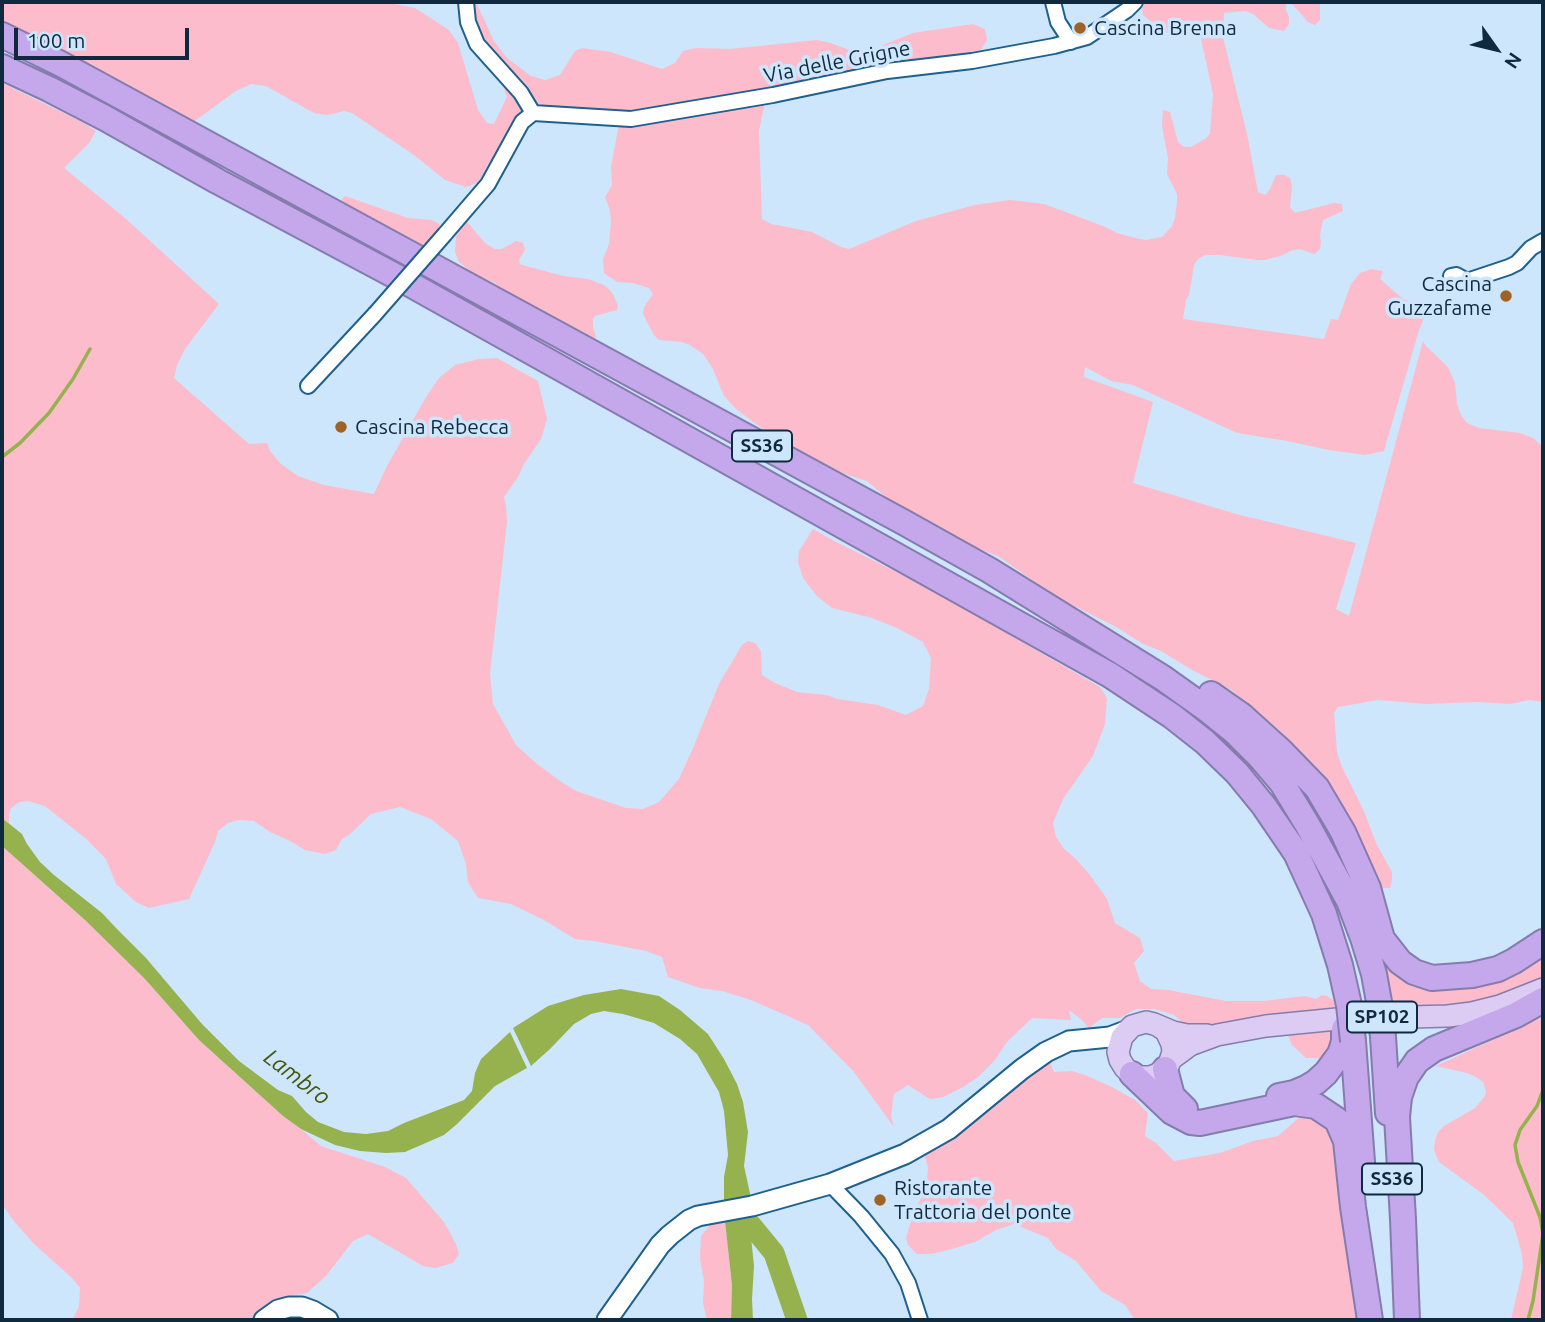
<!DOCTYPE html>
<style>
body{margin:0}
#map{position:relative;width:1545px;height:1322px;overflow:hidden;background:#cde6fb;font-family:Ubuntu,sans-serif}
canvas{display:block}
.frame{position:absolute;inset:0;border:4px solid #0f2a3e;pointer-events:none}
.north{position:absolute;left:1461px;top:14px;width:70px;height:70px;-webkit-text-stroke:5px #cde6fb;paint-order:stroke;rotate:124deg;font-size:19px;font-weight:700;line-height:28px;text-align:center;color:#0f2a3e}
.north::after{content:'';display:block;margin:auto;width:24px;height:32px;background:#0f2a3e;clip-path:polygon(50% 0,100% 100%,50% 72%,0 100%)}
.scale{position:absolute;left:14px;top:28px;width:175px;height:32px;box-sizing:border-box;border:4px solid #0f2a3e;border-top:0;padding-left:9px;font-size:21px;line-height:24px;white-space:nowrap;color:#0f2a3e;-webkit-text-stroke:5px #cde6fb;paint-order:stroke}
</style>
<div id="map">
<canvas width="1545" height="1322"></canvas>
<div class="frame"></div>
<div class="north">N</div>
<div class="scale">100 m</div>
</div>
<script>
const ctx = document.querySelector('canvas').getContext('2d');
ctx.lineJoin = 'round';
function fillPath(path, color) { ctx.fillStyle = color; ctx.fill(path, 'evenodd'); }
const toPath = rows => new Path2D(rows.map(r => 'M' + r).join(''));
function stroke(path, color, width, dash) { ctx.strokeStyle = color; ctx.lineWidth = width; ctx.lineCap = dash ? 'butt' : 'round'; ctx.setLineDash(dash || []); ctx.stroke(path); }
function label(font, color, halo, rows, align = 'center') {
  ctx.font = font + ' Ubuntu,sans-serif'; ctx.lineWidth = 7; ctx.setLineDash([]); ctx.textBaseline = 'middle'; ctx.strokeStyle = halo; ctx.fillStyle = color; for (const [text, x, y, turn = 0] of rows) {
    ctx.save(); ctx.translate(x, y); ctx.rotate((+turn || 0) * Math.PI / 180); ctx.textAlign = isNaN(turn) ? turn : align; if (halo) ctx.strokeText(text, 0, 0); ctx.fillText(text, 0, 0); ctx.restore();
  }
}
const green = toPath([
 [2,2,384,2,415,8,449,30,458,43,478,110,487,123,494,124,507,97,502,82,492,69,487,45,478,33,467,4,471,2,476,2,494,41,507,58,531,76,545,80,560,75,575,51,582,48,611,52,662,69,675,63,683,51,696,48,730,49,817,40,831,43,857,53,866,52,913,33,973,24,985,29,987,40,981,50,876,68,766,97,759,131,762,219,771,224,812,232,841,247,849,249,916,221,975,205,1010,200,1044,204,1103,226,1117,233,1131,237,1146,240,1162,237,1172,226,1175,218,1177,202,1177,194,1167,174,1168,158,1162,126,1163,110,1170,112,1178,142,1184,147,1191,147,1205,139,1210,134,1213,94,1200,34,1189,27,1181,27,1174,31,1166,33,1160,30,1143,15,1142,7,1146,2,1202,2,1216,4,1240,4,1249,2,1318,2,1320,5,1320,20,1315,25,1308,22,1293,5,1286,3,1286,10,1289,17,1289,24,1284,31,1269,28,1253,14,1246,11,1224,13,1223,37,1247,134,1258,192,1265,195,1270,189,1276,175,1284,175,1290,178,1292,186,1290,207,1295,213,1334,203,1342,204,1343,211,1323,220,1320,235,1321,242,1320,249,1314,254,1300,249,1293,250,1280,256,1265,260,1257,260,1220,255,1205,255,1198,259,1194,265,1189,295,1186,300,1183,319,1324,339,1331,319,1338,320,1351,284,1360,273,1371,269,1383,271,1380,279,1403,299,1429,307,1419,330,1384,451,1365,455,1329,450,1287,441,1237,433,1133,385,1111,381,1085,367,1084,377,1153,402,1133,483,1236,514,1356,543,1336,609,1349,616,1423,341,1426,346,1448,367,1455,383,1457,404,1461,415,1467,423,1479,428,1520,433,1533,438,1543,447,1543,702,1530,700,1510,704,1477,702,1427,704,1378,700,1338,707,1334,713,1337,752,1342,767,1363,809,1377,845,1392,872,1392,880,1390,888,1382,888,1367,869,1348,827,1343,805,1322,773,1278,729,1230,689,1192,670,1161,651,1143,644,1118,628,1055,596,998,556,932,531,900,509,867,481,842,473,799,456,736,409,724,396,712,367,703,354,690,345,682,342,659,340,654,335,643,314,644,307,653,294,649,288,633,283,617,282,604,273,603,259,609,244,611,222,610,210,605,197,612,185,611,167,620,119,525,107,500,152,488,164,483,174,477,183,466,187,445,180,414,155,352,113,344,111,328,115,314,113,266,86,251,84,236,91,192,123,2,24],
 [2,83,84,123,96,131,89,143,64,168,125,218,219,304,185,349,177,365,174,378,249,444,267,443,270,451,281,464,298,476,324,485,374,494,387,466,426,397,439,378,455,365,479,359,497,358,538,381,547,419,541,439,524,464,518,477,504,497,506,506,507,522,490,674,493,704,516,745,537,764,560,781,576,791,626,808,643,809,659,802,679,779,693,748,719,684,742,645,748,641,755,643,761,651,762,675,775,683,797,692,827,695,837,699,878,705,906,715,923,706,929,689,931,658,923,642,897,628,872,618,832,608,817,596,803,578,798,562,799,551,813,529,836,542,973,610,1015,638,1100,687,1107,698,1105,724,1093,756,1063,799,1053,823,1056,837,1065,850,1075,858,1090,875,1107,899,1115,923,1140,938,1144,951,1134,963,1140,981,1151,989,1168,990,1226,1001,1264,1001,1305,996,1316,999,1322,995,1327,996,1336,1002,1340,1014,1341,1036,1325,1058,1306,1058,1292,1045,1281,1019,1201,1028,1187,1027,1174,1015,1154,1009,1136,1009,1120,1018,1102,1018,1089,1028,1082,1020,1069,1010,1071,1020,1032,1018,1007,1042,995,1060,978,1077,965,1086,943,1097,930,1099,908,1085,894,1094,891,1116,894,1127,854,1072,808,1025,751,1000,722,991,700,988,668,977,662,957,646,951,594,941,575,939,544,920,511,904,478,898,468,882,466,864,458,841,431,819,400,807,371,814,349,835,342,839,336,850,325,854,305,850,288,840,270,832,254,821,239,820,228,823,218,831,215,842,189,899,149,908,136,902,116,884,106,859,85,838,45,806,28,801,20,802,11,808,9,814,9,823,2,818],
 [345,196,408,218,432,220,439,224,441,227,437,234,424,246,416,245,339,203],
 [464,223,468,223,485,243,495,249,502,249,516,241,523,243,525,250,519,260,520,264,522,265,563,276,588,279,604,285,610,290,614,296,618,306,617,310,595,316,593,319,593,326,596,337,590,341,506,292,495,283,477,276,459,262,455,252,456,236,461,226],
 [2,846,85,920,145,979,199,1040,283,1116,301,1129,321,1146,385,1167,406,1178,444,1222,456,1244,459,1254,453,1263,435,1268,423,1266,368,1234,353,1241,326,1276,307,1293,287,1296,302,1307,264,1320,72,1320,79,1307,80,1288,72,1278,34,1244,13,1220,2,1204],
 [1543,954,1543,980,1468,1007,1394,1012,1385,958,1434,988,1459,990,1485,984],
 [1543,1017,1543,1320,1511,1320,1523,1268,1522,1254,1513,1223,1483,1194,1439,1162,1434,1150,1435,1141,1438,1132,1444,1126,1475,1108,1485,1096,1486,1091,1483,1082,1476,1077,1467,1073,1436,1066],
 [1046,1052,1054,1072,1072,1071,1085,1075,1112,1087,1135,1100,1148,1113,1145,1136,1156,1143,1174,1161,1220,1153,1253,1141,1278,1136,1302,1115,1319,1120,1340,1137,1365,1320,1135,1320,1125,1305,1101,1291,1076,1261,1056,1249,1048,1238,1014,1224,996,1230,975,1242,952,1249,931,1254,917,1254,908,1245,906,1238,914,1211,926,1190,928,1168,922,1144],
 [725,1221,732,1285,731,1320,707,1320,703,1303,704,1281,700,1259,701,1236,711,1224]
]);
const water = toPath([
 [2,818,22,834,27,844,40,862,54,875,102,913,117,929,146,958,202,1024,239,1061,278,1090,292,1096,306,1112,318,1122,344,1132,366,1134,388,1131,404,1123,464,1100,472,1091,475,1073,481,1059,510,1032,527,1068,495,1086,457,1124,444,1135,405,1152,386,1153,360,1151,335,1145,301,1129,283,1116,199,1040,145,979,85,920,2,846],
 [621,989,659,996,680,1010,708,1034,724,1059,737,1084,743,1102,748,1132,744,1166,751,1198,724,1201,724,1177,728,1155,724,1111,719,1092,697,1054,680,1039,654,1023,623,1014,604,1011,591,1014,574,1024,550,1049,531,1066,513,1028,548,1006,584,995],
 [753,1216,751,1237,754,1266,752,1299,753,1320,731,1320,732,1285,725,1221]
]);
const stream = toPath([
 [2,457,20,443,49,413,73,379,90,349],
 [1528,1320,1533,1301,1543,1234,1540,1217,1518,1162,1515,1145,1520,1130,1537,1106,1543,1090]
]);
const river = toPath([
 [737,1219,751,1225,774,1253,797,1320]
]);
const street = toPath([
 [466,2,468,22,477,44,521,93,533,113],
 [1053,2,1058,22,1071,42],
 [533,113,631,119,773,95,887,71,972,61,1054,46,1087,37,1127,10,1135,2],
 [445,234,488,184,522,122,533,113],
 [1451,276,1456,275,1467,281,1509,267,1517,263,1531,248,1543,241],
 [308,386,375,314],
 [830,1184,861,1216,892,1254,908,1283,920,1320]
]);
const secondary = toPath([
 [264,1320,278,1310,289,1307,302,1307,313,1311,328,1320],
 [607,1320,660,1245,670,1235,689,1220,698,1216,752,1206,830,1184,905,1154,949,1129,1022,1069,1046,1052,1069,1041,1110,1037,1126,1031]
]);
const primary = toPath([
 [1160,1027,1166,1031,1172,1044,1173,1052,1169,1064,1158,1074,1150,1077,1141,1077,1132,1074,1125,1068,1120,1060,1118,1052,1122,1037,1132,1026,1146,1022,1154,1024,1173,1032,1187,1035,1207,1035],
 [1171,1059,1190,1045,1217,1035,1266,1026,1337,1019,1448,1016,1472,1013,1500,1006,1543,989]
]);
const highway = toPath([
 [2,35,61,64,905,523,989,570,1163,678,1205,708,1235,732,1259,756,1282,783,1307,824,1349,901,1363,938,1374,974,1379,1002],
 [2,67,49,89,105,118,217,181,399,278,1110,675,1172,716,1205,742,1237,773,1264,806,1296,853,1324,914,1340,965,1349,1005],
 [1211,694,1241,715,1282,752,1317,788,1343,832,1368,888,1382,939,1400,962,1414,972,1432,978,1472,975,1498,969,1514,961,1543,942],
 [1383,1037,1388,1113],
 [1353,1041,1362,1162],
 [1165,1069,1172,1096,1185,1109],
 [1132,1074,1172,1112,1191,1122,1200,1123,1294,1103,1316,1106,1337,1120,1346,1141,1353,1207,1370,1320],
 [1279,1096,1294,1093,1306,1088,1316,1082,1326,1073,1340,1054,1344,1042,1344,1029],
 [1407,1320,1403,1219,1397,1117,1399,1097,1406,1077,1417,1061,1434,1049,1516,1015,1543,1000]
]);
const streetBridge = toPath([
 [375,314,445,234]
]);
const highwayBridge = toPath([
 [1379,1002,1383,1037],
 [1349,1005,1353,1041]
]);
const markers = [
 [1080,28,7,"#9f6325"],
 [1506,296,7,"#9f6325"],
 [341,427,7,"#9f6325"],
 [880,1200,7,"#9f6325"]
];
const shields = [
 [762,446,60],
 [1382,1017,70],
 [1392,1179,60]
];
const shieldNames = [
 ["SS36",762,446],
 ["SP102",1382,1017],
 ["SS36",1392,1179]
];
const poiNames = [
 ["Cascina Brenna",1094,28],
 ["Cascina",1492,284,"right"],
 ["Guzzafame",1492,308,"right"],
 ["Cascina Rebecca",355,427],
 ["Ristorante",894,1188],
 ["Trattoria del ponte",894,1212]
];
const streetNames = [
 ["Via delle Grigne",837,62,-11]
];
const waterNames = [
 ["Lambro",297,1077,37]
];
fillPath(green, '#fcbccb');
fillPath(water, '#95b24f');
stroke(stream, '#95b24f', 3.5);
stroke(river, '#95b24f', 21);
stroke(street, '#1e608e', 18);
stroke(secondary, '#1e608e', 23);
stroke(primary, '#857cae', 24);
stroke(highway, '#857cae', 28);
stroke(street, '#fff', 14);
stroke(secondary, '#fff', 19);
stroke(primary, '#dccbf3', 21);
stroke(highway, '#c4a8eb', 24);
stroke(streetBridge, '#1e608e', 18, []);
stroke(highwayBridge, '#857cae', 28, []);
stroke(streetBridge, '#fff', 14);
stroke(highwayBridge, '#c4a8eb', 24);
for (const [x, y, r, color] of markers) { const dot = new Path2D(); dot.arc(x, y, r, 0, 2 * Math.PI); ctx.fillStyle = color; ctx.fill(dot); stroke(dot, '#cde6fb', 2.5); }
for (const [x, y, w] of shields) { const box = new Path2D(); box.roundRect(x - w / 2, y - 15.5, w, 31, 5); ctx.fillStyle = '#cde6fb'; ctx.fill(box); stroke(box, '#0f2a3e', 2); }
label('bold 19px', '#0f2a3e', null, shieldNames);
label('21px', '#0f2a3e', '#cde6fb', poiNames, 'left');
label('21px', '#0f2a3e', '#cde6fb', streetNames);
label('italic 23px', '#44560d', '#cde6fb', waterNames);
</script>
